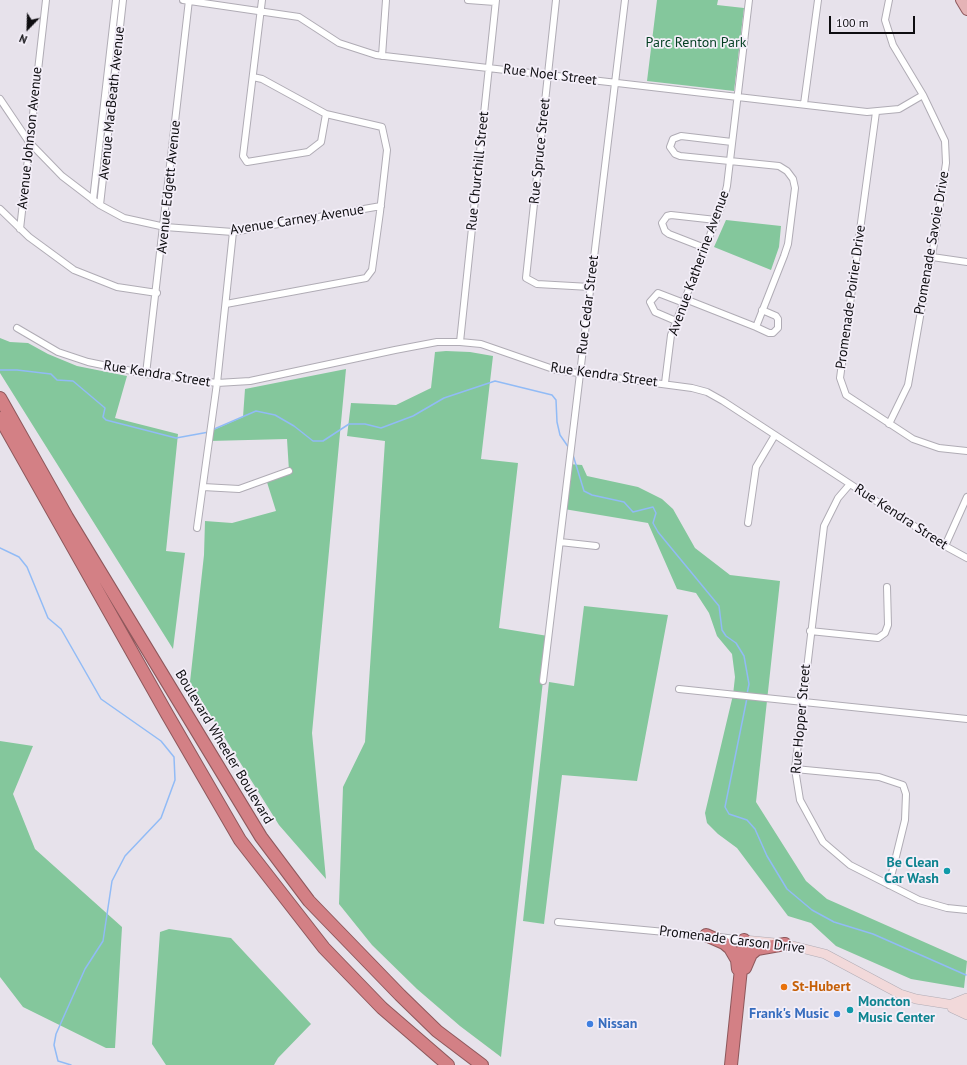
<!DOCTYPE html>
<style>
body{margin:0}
#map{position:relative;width:967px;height:1065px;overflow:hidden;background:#e7e2eb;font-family:"PT Sans",sans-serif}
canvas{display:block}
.north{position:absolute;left:8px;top:8px;width:40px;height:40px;-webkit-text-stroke:3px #f4eff9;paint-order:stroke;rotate:203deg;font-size:11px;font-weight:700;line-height:16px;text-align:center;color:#0e0d10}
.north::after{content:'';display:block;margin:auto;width:14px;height:18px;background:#0e0d10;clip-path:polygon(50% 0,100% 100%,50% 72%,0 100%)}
.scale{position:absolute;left:829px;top:16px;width:86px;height:18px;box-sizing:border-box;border:2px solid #0e0d10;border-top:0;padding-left:5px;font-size:12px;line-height:14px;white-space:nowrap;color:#0e0d10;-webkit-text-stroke:3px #f4eff9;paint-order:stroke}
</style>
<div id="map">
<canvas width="967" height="1065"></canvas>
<div class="north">N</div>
<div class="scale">100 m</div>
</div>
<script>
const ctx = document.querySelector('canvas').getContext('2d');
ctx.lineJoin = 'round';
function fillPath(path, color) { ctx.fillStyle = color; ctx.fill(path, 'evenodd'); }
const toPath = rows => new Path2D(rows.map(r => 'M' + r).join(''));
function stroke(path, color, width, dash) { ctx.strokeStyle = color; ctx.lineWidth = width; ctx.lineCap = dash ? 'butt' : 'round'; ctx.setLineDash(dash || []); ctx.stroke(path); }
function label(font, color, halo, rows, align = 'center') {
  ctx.font = font + ' "PT Sans",sans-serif'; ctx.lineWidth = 3.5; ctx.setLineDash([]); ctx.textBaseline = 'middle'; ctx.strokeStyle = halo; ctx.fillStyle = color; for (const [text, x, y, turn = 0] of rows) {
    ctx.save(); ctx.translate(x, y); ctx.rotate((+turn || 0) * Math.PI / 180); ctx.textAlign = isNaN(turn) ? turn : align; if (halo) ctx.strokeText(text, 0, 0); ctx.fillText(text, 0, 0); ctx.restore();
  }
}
const green = toPath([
 [657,0,718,0,717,5,744,8,734,91,647,81],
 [726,220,781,226,779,247,771,270,714,247],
 [0,338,10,342,28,343,48,354,77,366,127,376,115,418,178,434,166,551,185,553,173,649,0,373],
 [446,351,470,352,493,356,481,459,518,463,499,628,548,636,501,1057,460,1026,417,989,372,945,339,904,343,787,365,742,385,441,347,436,351,403,396,405,431,388,435,352],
 [346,369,312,733,326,879,279,825,190,682,204,555,205,521,232,523,276,511,266,479,289,471,287,439,209,441,211,431,243,417,245,389],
 [569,464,582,465,587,476,638,487,662,499,673,509,695,548,730,575,780,581,756,802,806,881,827,899,967,961,964,988,911,979,836,946,811,923,788,916,737,848,718,834,707,823,705,813,733,695,735,677,732,654,717,636,709,613,696,593,677,589,648,523,564,509],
 [584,606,668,615,637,781,562,775,544,924,523,921,549,682,574,686],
 [0,741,33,746,13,794,35,849,122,927,115,1048,106,1048,23,1007,0,977],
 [169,929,231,938,311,1024,278,1058,274,1065,166,1065,152,1044,160,932]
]);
const stream = toPath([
 [0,370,17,370,51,374,57,380,73,381,105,408,103,417,106,420,176,438,209,432],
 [212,430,256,411,275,415,294,426,313,441,323,441,349,424,365,424,381,428,413,416,444,398,495,381,552,395,556,400,557,422,560,435,569,448],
 [573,455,584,491,592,495,624,502,633,512,653,507,656,513,653,523,658,532,719,606,722,630,726,636,736,643,744,656,749,684,747,694],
 [0,548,19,557,27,567,48,618,61,629,101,699,161,741,174,757,175,780,161,818,125,856,112,881,103,941,85,969,56,1034,54,1045,58,1061,71,1065],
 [747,698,725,807,729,814,747,820,755,829,767,856,787,889,812,910,834,922,873,934,966,975]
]);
const street = toPath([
 [183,0,299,17,339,43,376,55,867,112,899,109,923,95],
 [262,0,243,156,247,162,308,152,321,142,326,114],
 [468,0,495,2],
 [556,0,526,278,537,284,590,287],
 [889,0,885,20,893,45,923,95,945,141,946,163,932,257,928,271,908,385,889,424],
 [382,56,386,0],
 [0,99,29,142,62,176,100,205,124,218,165,227,233,232,381,206],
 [804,104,818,0],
 [876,112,840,378,846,395,913,439,939,448,967,451],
 [93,200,116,0],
 [100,205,123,0],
 [0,209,29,237,74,270,117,287,157,293],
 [20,229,46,0],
 [705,248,669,234,665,231,662,223,667,216,671,215,716,220],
 [932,257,967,262],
 [685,299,756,327,784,256,788,244,795,188,793,179,787,171,779,166,680,156,675,154,670,147,673,139,681,136,732,142],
 [226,304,366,278,372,270,380,212,387,150,382,127,326,114,262,79,253,77],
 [676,321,655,312,650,302,658,293,684,303],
 [756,327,769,333,773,333,778,328,778,319,776,316,762,310],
 [17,328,58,352,88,362,146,374,217,383,250,381,395,350,437,342,460,342,481,344,556,370,692,388,707,392,723,401,945,546,967,558],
 [460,342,496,0],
 [146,374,189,0],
 [665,383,671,335,723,202,727,186,749,0],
 [850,484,838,498,824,526,795,769,800,800,823,842,850,865,919,900,947,908,967,910],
 [203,487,239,489,289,471],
 [748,523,756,467,775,435],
 [197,528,217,383,233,232],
 [560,542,596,546],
 [945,546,967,497],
 [810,631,878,638,885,633,888,625,887,587],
 [543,681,625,0],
 [679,689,967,719],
 [795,769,879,777,903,785,906,794,905,820,889,885],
 [558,922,708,936],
 [719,937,744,940]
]);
const secondary = toPath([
 [744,940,785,944,825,954,900,994,916,999,967,1007],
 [952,1004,967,998],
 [952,1008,967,1015]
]);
const primary = toPath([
 [961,0,967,10]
]);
const highway = toPath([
 [0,398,67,517,261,837,309,901,400,995,437,1031,482,1065],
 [0,418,167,714,240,840,324,948,382,1008,448,1065],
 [706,935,724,943,730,948,737,960,738,969],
 [745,968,751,954,757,949,785,944],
 [731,1065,744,940]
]);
const markers = [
 [947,871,4,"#0f9aa8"],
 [784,987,4,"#e8710a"],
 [850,1010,4,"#0f9aa8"],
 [837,1014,4,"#3f7fe0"],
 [590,1024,4,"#3f7fe0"]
];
const parkNames = [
 ["Parc Renton Park",696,43]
];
const streetNames = [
 ["Rue Noel Street",550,75,7],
 ["Avenue MacBeath Avenue",112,103,-84],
 ["Avenue Johnson Avenue",30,138,-84],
 ["Rue Spruce Street",540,151,-84],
 ["Rue Churchill Street",478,171,-84],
 ["Avenue Edgett Avenue",169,187,-84],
 ["Avenue Carney Avenue",297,220,-9],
 ["Promenade Savoie Drive",932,243,-80],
 ["Avenue Katherine Avenue",699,263,-70],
 ["Promenade Poirier Drive",851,297,-82],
 ["Rue Cedar Street",588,305,-83],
 ["Rue Kendra Street",157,374,9],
 ["Rue Kendra Street",604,375,8],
 ["Rue Kendra Street",901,517,33],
 ["Rue Hopper Street",801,719,-85],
 ["Boulevard Wheeler Boulevard",224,747,59],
 ["Promenade Carson Drive",732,940,7]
];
const cultureNames = [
 ["Be Clean",939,863],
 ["Car Wash",939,879],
 ["Moncton",858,1002,"left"],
 ["Music Center",858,1018,"left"]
];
const foodNames = [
 ["St-Hubert",792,987]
];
const shopNames = [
 ["Frank's Music",829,1014],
 ["Nissan",598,1024,"left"]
];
fillPath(green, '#84c79c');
stroke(stream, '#91bbf6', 1.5);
stroke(street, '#b0acb5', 8);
stroke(secondary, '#b0acb5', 10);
stroke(primary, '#8e585c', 12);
stroke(highway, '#8e585c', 14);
stroke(street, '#fff', 6);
stroke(secondary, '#f2d9da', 9);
stroke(primary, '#e5b3b6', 10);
stroke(highway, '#d38085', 12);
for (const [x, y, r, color] of markers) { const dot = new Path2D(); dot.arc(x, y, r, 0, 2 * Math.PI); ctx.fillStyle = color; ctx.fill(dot); stroke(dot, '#f4eff9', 1.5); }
label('14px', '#033e21', '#f4eff9', parkNames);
label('14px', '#0e0d10', '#f4eff9', streetNames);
label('bold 14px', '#0d838f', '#f4eff9', cultureNames, 'right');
label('bold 14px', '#c56008', '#f4eff9', foodNames, 'left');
label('bold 14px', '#366cbe', '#f4eff9', shopNames, 'right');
</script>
